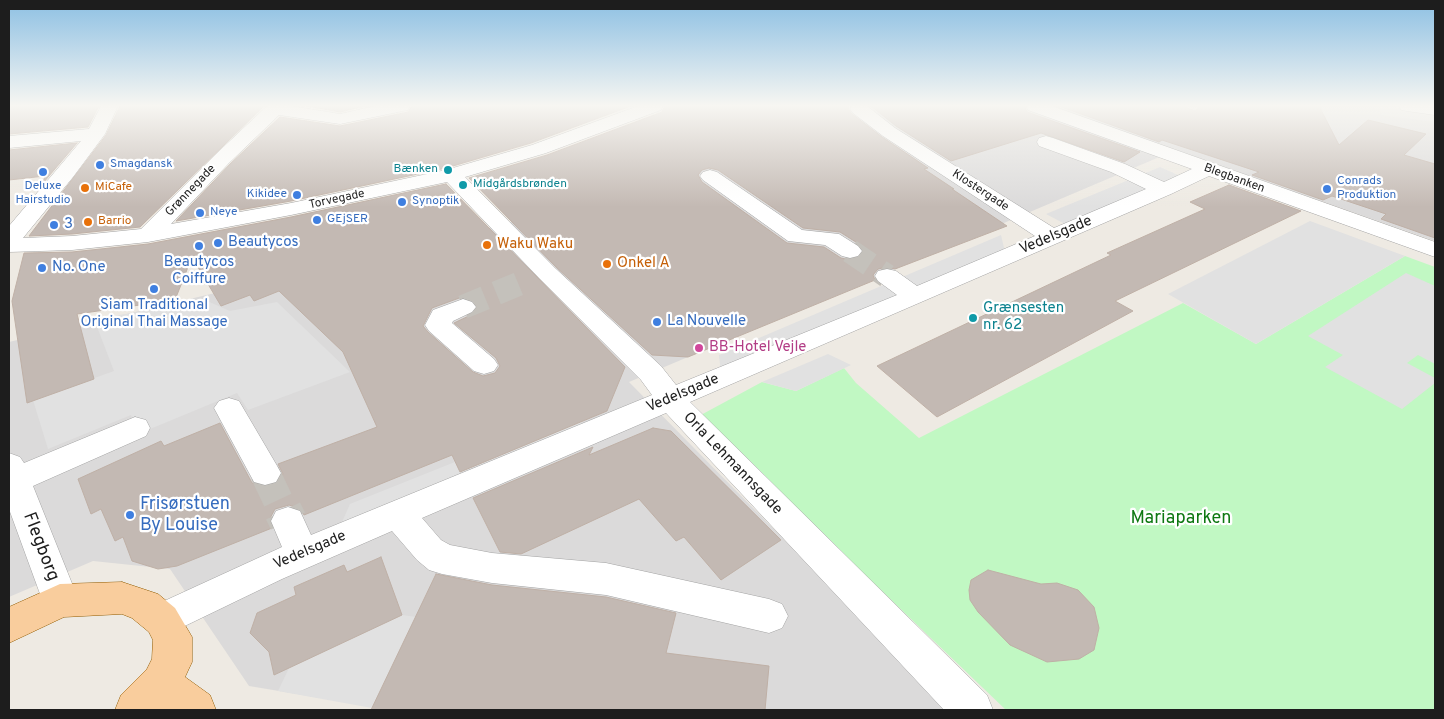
<!DOCTYPE html>
<meta charset="utf-8">
<style>
body{margin:0}
#map{position:relative;width:1444px;height:719px;overflow:hidden;background:#eeeae3;font-family:Overpass,sans-serif}
canvas{display:block}
.frame{position:absolute;inset:0;border:10px solid #1d1d1d;pointer-events:none}
</style>
<div id="map">
<canvas width="1444" height="719"></canvas>
<div class="frame"></div>
</div>
<script>
const ctx = document.querySelector('canvas').getContext('2d');
ctx.lineJoin = 'round';
function fillPath(path, color) { ctx.fillStyle = color; ctx.fill(path, 'evenodd'); }
const toPath = rows => new Path2D(rows.map(r => 'M' + r).join(''));
function stroke(path, color, width, dash) { ctx.strokeStyle = color; ctx.lineWidth = width; ctx.lineCap = dash ? 'butt' : 'round'; ctx.setLineDash(dash || []); ctx.stroke(path); }
function label(font, color, halo, rows, align = 'center') {
  ctx.font = font + ' Overpass,sans-serif'; ctx.lineWidth = 4.5; ctx.setLineDash([]); ctx.textBaseline = 'middle'; ctx.strokeStyle = halo; ctx.fillStyle = color; for (const [text, x, y, turn = 0] of rows) {
    ctx.save(); ctx.translate(x, y); ctx.rotate((+turn || 0) * Math.PI / 180); ctx.textAlign = isNaN(turn) ? turn : align; if (halo) ctx.strokeText(text, 0, 0); ctx.fillText(text, 0, 0); ctx.restore();
  }
}
const residential = toPath([
 [860,106,1435,106,1435,241,1176,150,629,382,952,710,393,710,249,686,170,569,93,561,9,597,9,342,505,224]
]);
const park = toPath([
 [1405,256,1435,267,1435,710,1006,710,699,416,762,382,796,391,844,368,856,383,919,438,1183,303,1256,344]
]);
const parking = toPath([
 [1370,106,1435,106,1435,122,1381,115,1379,109],
 [1160,167,1194,182,1080,232,1046,214],
 [1310,221,1405,256,1256,344,1168,294],
 [1001,235,1005,252,721,373,719,355],
 [1406,273,1435,286,1435,364,1418,355,1407,363,1435,378,1435,383,1402,409,1325,367,1343,355,1308,336],
 [207,301,230,311,277,302,350,372,248,410,237,393,138,434,131,415,48,449,33,400,114,371,94,319],
 [828,354,851,365,796,391,762,382],
 [590,408,570,442,334,540,350,504],
 [402,615,416,617,372,708,278,691,289,668]
]);
const building = toPath([
 [9,106,99,106,88,127,9,134,9,106],
 [120,106,264,106,140,227,72,234,29,236,106,135,120,106],
 [306,106,365,106,340,112,306,106],
 [412,106,631,106,531,143,446,168,291,201,176,221,230,164,280,117,340,126,408,112,412,106],
 [665,106,849,106,848,109,852,114,882,137,928,168,924,169,954,189,952,189,1007,226,895,269,887,267,878,269,873,275,875,280,688,357,652,355,556,267,469,178,547,155,662,112,665,106],
 [709,168,718,170,803,228,840,232,859,244,863,252,858,258,850,260,841,258,824,247,787,243,702,182,698,175,702,170,709,168],
 [871,106,1024,106,1027,112,1140,152,1124,162,1041,133,951,161,896,126,871,106],
 [1059,106,1182,106,1195,111,1201,106,1319,106,1339,145,1368,120,1426,134,1404,155,1435,164,1435,238,1381,219,1386,214,1332,196,1323,200,1252,175,1259,172,1162,140,1159,142,1059,106],
 [77,143,43,183,45,176,9,180,9,150,77,143],
 [446,184,625,367,607,411,460,472,452,455,304,515,301,509,289,505,275,509,269,520,272,528,177,566,158,569,132,561,123,537,115,541,101,509,91,514,78,479,161,441,164,446,220,423,252,483,265,487,276,484,283,474,278,464,377,427,343,352,279,291,254,301,250,295,221,306,192,257,175,300,77,314,94,379,27,403,12,301,24,253,72,252,148,244,291,217,446,184],
 [462,297,473,300,478,307,473,314,454,323,496,358,500,366,495,373,483,376,473,372,428,332,423,326,432,308,462,297],
 [1229,185,1301,211,1115,301,1133,311,937,417,877,366,1111,255,1107,253,1205,209,1190,202,1229,185],
 [653,428,671,431,781,540,721,580,684,537,676,541,639,499,521,554,500,552,473,498,593,447,589,455,653,428],
 [381,557,402,615,274,675,269,652,250,633,257,613,296,595,294,587,344,565,347,572,381,557],
 [988,570,1041,584,1057,583,1078,590,1094,607,1099,628,1094,650,1079,659,1047,662,1010,645,978,612,970,600,969,590,971,580,988,570],
 [436,574,492,585,606,597,676,613,666,653,769,666,765,710,371,710,436,574]
]);
const minorTunnelFar2 = toPath([
 [850,251,887,276],
 [463,307,528,280]
]);
const minorTunnelFar1 = toPath([
 [265,473,284,513]
]);
const minorTunnel = toPath([
 [283,511,288,521]
]);
const minor = toPath([
 [101,106,118,106,105,134,73,177,23,238,72,236,141,229,215,155,267,106,292,106,340,114,375,106,410,106,408,110,340,124,279,115,229,163,171,224,291,203,446,170,532,145,638,106,663,106,661,110,546,153,465,177,555,268,661,366,676,385,897,295,878,281,875,276,878,271,887,269,896,271,917,286,1035,236,883,136,853,113,850,109,852,106,867,106,895,128,1054,228,1146,189,1111,172,1039,146,1037,142,1039,138,1046,136,1053,138,1125,164,1164,182,1192,169,1028,110,1026,106,1052,106,1435,242,1435,257,1209,176,1171,194,690,402,987,695,993,710,944,710,666,413,422,518,441,540,450,545,492,553,606,563,769,599,782,604,788,616,782,628,769,633,606,595,492,583,442,574,429,570,417,560,392,531,282,579,162,637,149,632,143,620,149,608,282,547,271,521,276,511,288,507,300,511,311,535,652,395,641,380,539,278,447,182,291,215,148,242,72,250,9,252,9,226,81,141,9,148,9,136,89,129,101,106],
 [1399,106,1435,106,1435,115,1407,111,1401,110,1399,106],
 [710,170,717,172,802,230,839,234,858,246,862,251,858,256,850,258,842,256,825,245,788,241,703,180,700,176,703,172,710,170],
 [463,299,472,302,476,307,472,312,453,321,452,323,494,359,498,365,494,371,484,374,474,371,429,331,425,325,433,310,463,299],
 [229,398,239,401,276,464,281,473,276,482,265,485,254,482,214,408,219,401,229,398],
 [135,417,146,420,150,428,146,436,33,486,79,601,73,613,60,618,47,613,9,509,9,453,20,457,24,463,135,417]
]);
const major = toPath([
 [122,582,158,594,175,608,192,637,192,662,185,677,210,695,216,710,115,710,121,695,147,669,152,659,153,640,149,632,132,618,122,614,64,617,9,643,9,607,60,584,122,582]
]);
const markers = [
 [100,165,5,"#3f7fe0"],
 [448,170,5,"#0f9aa8"],
 [43,172,5,"#3f7fe0"],
 [463,185,5,"#0f9aa8"],
 [85,188,5,"#e8710a"],
 [1327,189,5,"#3f7fe0"],
 [297,195,5,"#3f7fe0"],
 [402,202,5,"#3f7fe0"],
 [200,213,5,"#3f7fe0"],
 [317,220,5,"#3f7fe0"],
 [88,222,5,"#e8710a"],
 [54,225,5,"#3f7fe0"],
 [218,243,5,"#3f7fe0"],
 [487,245,5,"#e8710a"],
 [199,246,5,"#3f7fe0"],
 [607,264,5,"#e8710a"],
 [42,268,5,"#3f7fe0"],
 [154,289,5,"#3f7fe0"],
 [973,318,5,"#0f9aa8"],
 [657,322,5,"#3f7fe0"],
 [699,348,5,"#d1479c"],
 [130,515,5,"#3f7fe0"]
];
const farShopnames = [
 ["Smagdansk",110,165],
 ["Conrads",1337,182],
 ["Produktion",1337,196],
 ["Deluxe",43,187,"center"],
 ["Hairstudio",43,201,"center"],
 ["Kikidee",287,195,"right"],
 ["Synoptik",412,202],
 ["Neye",210,213],
 ["GEjSER",327,220]
];
const farCulturenames = [
 ["Bænken",438,170],
 ["Midgårdsbrønden",473,185,"left"]
];
const farStreetnames = [
 ["Blegbanken",1234,179,20],
 ["Grønnegade",191,191,-46],
 ["Klostergade",980,191,33],
 ["Torvegade",337,200,-12]
];
const farFoodnames = [
 ["MiCafe",95,188],
 ["Barrio",98,222]
];
const shopNames = [
 ["3",64,225],
 ["Beautycos",228,243],
 ["Beautycos",199,263,"center"],
 ["Coiffure",199,280,"center"],
 ["No. One",52,268],
 ["Siam Traditional",154,306,"center"],
 ["Original Thai Massage",154,323,"center"],
 ["La Nouvelle",667,322]
];
const streetNames = [
 ["Vedelsgade",1056,236,-23],
 ["Vedelsgade",683,394,-23],
 ["Orla Lehmannsgade",732,464,46],
 ["Vedelsgade",310,551,-23]
];
const foodNames = [
 ["Waku Waku",497,245],
 ["Onkel A",617,264]
];
const cultureNames = [
 ["Grænsesten",983,309],
 ["nr. 62",983,326]
];
const hotelNames = [
 ["BB-Hotel Vejle",709,348]
];
const nearShopnames = [
 ["Frisørstuen",140,505],
 ["By Louise",140,526]
];
const nearParknames = [
 ["Mariaparken",1181,519]
];
const nearStreetnames = [
 ["Flegborg",40,547,69]
];
fillPath(residential, '#dbdada');
fillPath(park, '#c1f8c3');
fillPath(parking, '#e1e1e1');
fillPath(building, '#c3b9b3');
stroke(building, '#bfb0a6', 1);
stroke(minorTunnelFar2, '#c4c1bb', 24, [24, 12]);
stroke(minorTunnelFar1, '#c4c1bb', 30, [30, 15]);
stroke(minorTunnel, '#c4c1bb', 38, [38, 19]);
stroke(minor, '#a4a4a4', 1);
stroke(major, '#925d04', 1);
fillPath(minor, '#fff');
fillPath(major, '#f9cd9d');
const sky = ctx.createLinearGradient(0, 0, 0, 207);
sky.addColorStop(0, '#8dc0e3');
sky.addColorStop(0.51, '#f7f6f2');
sky.addColorStop(1, '#f7f6f200');
ctx.fillStyle = sky;
ctx.fillRect(0, 0, 1444, 207);
for (const [x, y, r, color] of markers) { const dot = new Path2D(); dot.arc(x, y, r, 0, 2 * Math.PI); ctx.fillStyle = color; ctx.fill(dot); stroke(dot, '#fff', 2); }
label('12px', '#366cbe', '#fff', farShopnames, 'left');
label('12px', '#0d838f', '#fff', farCulturenames, 'right');
label('12px', '#1d1d1d', '#fff', farStreetnames);
label('12px', '#c56008', '#fff', farFoodnames, 'left');
label('15px', '#366cbe', '#fff', shopNames, 'left');
label('15px', '#1d1d1d', '#fff', streetNames);
label('15px', '#c56008', '#fff', foodNames, 'left');
label('15px', '#0d838f', '#fff', cultureNames, 'left');
label('15px', '#b23c85', '#fff', hotelNames, 'left');
label('18px', '#366cbe', '#fff', nearShopnames, 'left');
label('18px', '#0e7812', '#fff', nearParknames);
label('18px', '#1d1d1d', '#fff', nearStreetnames);
</script>
